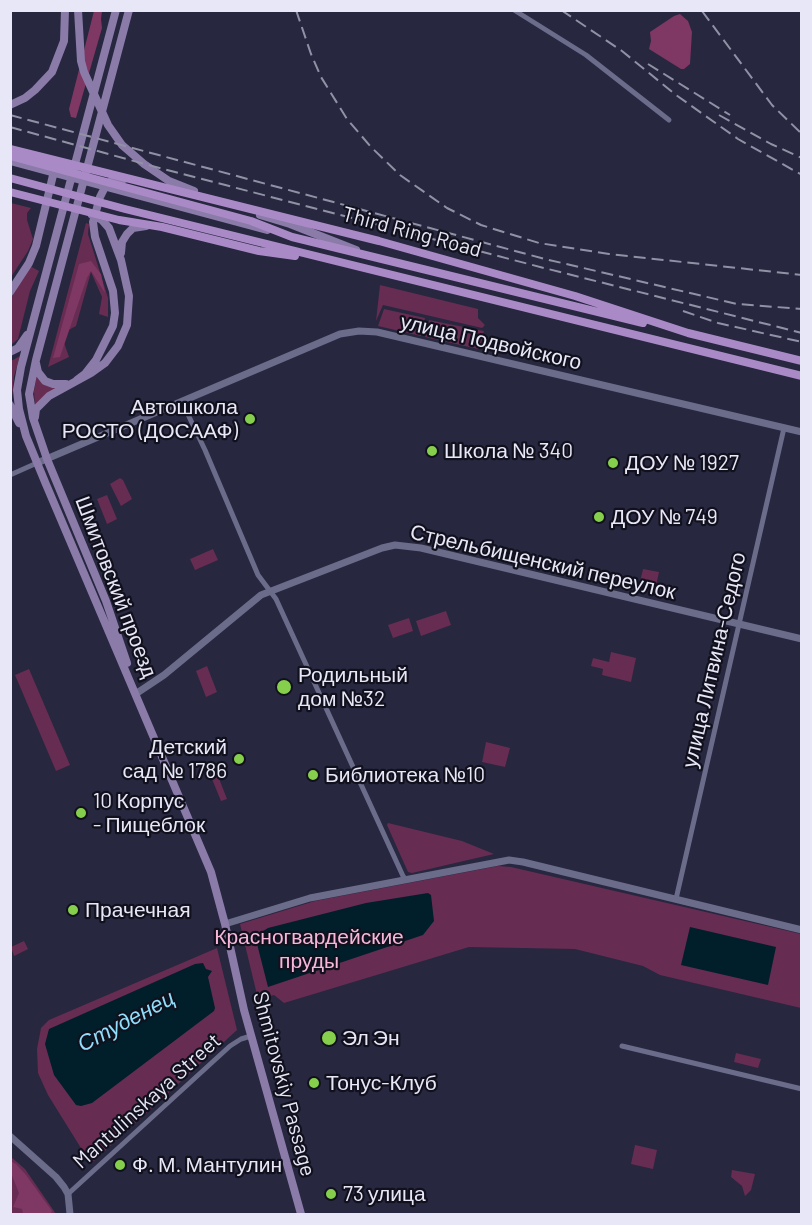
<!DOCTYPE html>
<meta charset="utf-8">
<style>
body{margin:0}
#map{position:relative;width:812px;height:1225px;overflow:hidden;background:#272740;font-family:Barlow,sans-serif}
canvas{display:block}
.frame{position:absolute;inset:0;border:12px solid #e7e7f8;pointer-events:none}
</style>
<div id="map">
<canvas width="812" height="1225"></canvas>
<div class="frame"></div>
</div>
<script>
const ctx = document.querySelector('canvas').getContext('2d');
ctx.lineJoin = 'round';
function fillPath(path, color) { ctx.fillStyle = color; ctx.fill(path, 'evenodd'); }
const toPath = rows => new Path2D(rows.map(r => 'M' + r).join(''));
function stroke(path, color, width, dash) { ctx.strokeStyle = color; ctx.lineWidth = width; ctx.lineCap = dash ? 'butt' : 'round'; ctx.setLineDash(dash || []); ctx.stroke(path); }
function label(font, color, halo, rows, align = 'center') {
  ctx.font = font + ' Barlow,sans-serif'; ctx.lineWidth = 4.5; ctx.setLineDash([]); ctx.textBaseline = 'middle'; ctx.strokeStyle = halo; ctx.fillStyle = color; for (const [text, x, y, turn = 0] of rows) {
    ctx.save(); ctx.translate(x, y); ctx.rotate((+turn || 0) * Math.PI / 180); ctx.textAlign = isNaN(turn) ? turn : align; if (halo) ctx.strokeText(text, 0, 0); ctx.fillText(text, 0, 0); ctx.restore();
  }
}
const green = toPath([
 [11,203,31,208,27,213,27,220,33,239,28,251,11,277],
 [86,223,89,224,88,234,108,298,108,317,99,314,102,297,91,272,76,326,61,334,69,357,48,367],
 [30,266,39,271,30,291,18,339,11,345,10,298],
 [380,285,478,309,478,318,485,325,482,328,383,305,376,321],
 [384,309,425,318,421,336,378,326],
 [429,320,484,331,480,347,478,349,425,337],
 [20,356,14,376,12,397,11,361],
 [37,374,52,387,59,389,35,408,34,391],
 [120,478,123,480,132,499,121,506,110,484],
 [107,495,117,519,107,524,97,499],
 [213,549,218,560,195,570,190,559],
 [643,569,659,572,656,586,640,582],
 [446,611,451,625,421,636,416,621],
 [409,618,413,631,393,638,388,625],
 [611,652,636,658,631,682,602,675,603,669,591,666,593,658,609,662],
 [207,666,217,692,206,697,196,671],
 [29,669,70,765,56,771,15,675],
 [486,742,510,748,505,767,482,762],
 [218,776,227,799,221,801,212,779],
 [388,823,462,841,494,854,412,873,408,872,387,825],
 [498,866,511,867,801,934,801,1008,660,975,643,966,575,949,469,947,284,1003,274,995,258,999,240,924,315,901],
 [24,941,28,949,14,956,11,947],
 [217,948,237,1030,94,1161,89,1161,48,1095,38,1073,37,1049,41,1028,49,1020],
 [736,1053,761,1059,758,1068,734,1062],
 [635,1145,657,1150,653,1169,631,1164],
 [10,1156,25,1169,56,1214,11,1214],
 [732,1170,755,1174,751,1190,745,1196,742,1186,731,1177]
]);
const forest = toPath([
 [94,11,102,11,101,19,102,28,76,118,71,117,69,109],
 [680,14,688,21,692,32,690,64,684,69,681,69,649,49,651,41,650,32,674,16],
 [91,261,101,274,105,293,91,271,87,278,60,357,53,358,79,264],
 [11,1161,16,1164,26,1175,52,1211,51,1213,23,1214,22,1209,13,1207,19,1193,11,1173]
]);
const water = toPath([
 [428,893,431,895,434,921,423,935,268,987,255,936,268,928,366,903],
 [690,927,776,947,768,985,681,965],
 [203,963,206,969,212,971,208,977,215,1008,214,1011,92,1103,81,1106,76,1105,54,1075,45,1044,49,1029,195,964]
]);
const minor = toPath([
 [514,10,586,55,669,120],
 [182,402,205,450,258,575,276,599,403,876,406,880],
 [10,475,37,463],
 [676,899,784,428],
 [622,1046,802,1089],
 [68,1194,230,1046,241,1039,251,1036]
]);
const tertiary = toPath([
 [37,463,340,334,359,331,377,332,802,432],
 [137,693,164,675,261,595,382,548,395,545,421,548,802,639],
 [225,924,310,898,509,860,523,862,802,930],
 [10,1136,56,1177,64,1187,68,1194,70,1214]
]);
const secondary = toPath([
 [78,10,81,61,84,72,108,125,122,145,144,164,169,181,194,191],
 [116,10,21,367,17,390,19,409,26,436,45,482,211,872,225,924,244,1010,301,1214],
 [10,105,25,98,35,90,52,72,64,41,65,10],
 [10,161,267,230],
 [260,215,290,224,356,250],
 [121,253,122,242,127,234,133,228,146,226],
 [10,292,29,263,36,246,55,167],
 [10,352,18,348,27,335],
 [36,363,38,372,45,381,53,384,66,384],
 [77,380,85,374,96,360,113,326,115,313,113,291,95,237,93,222,100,197,105,187,111,181,124,179],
 [10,405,19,423],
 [35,417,36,409,49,396,91,373,105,363,118,346,127,325,129,296,121,260,109,228,102,220,92,215],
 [127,663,106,601,47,459,33,418,29,394,36,360,129,10]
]);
const primary = toPath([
 [10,149,379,241,575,296,688,333,802,361],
 [10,156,251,221,292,237,643,323],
 [10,178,125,209,802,376],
 [10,192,119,220,162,227,259,251,295,256]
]);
const rail = toPath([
 [296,10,311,54,321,77,347,119,371,147,400,175,447,208,481,225,539,243,609,254,802,275],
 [561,10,622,51,676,95,738,139,802,175],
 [702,11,772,105,802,134],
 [648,64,730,115],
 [10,115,545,259,737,304,802,309],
 [719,115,771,144,802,158],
 [10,127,152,166,544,268,802,333],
 [683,311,718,323,802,342]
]);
const markers = [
 [250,419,6,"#86cf4c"],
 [432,451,6,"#86cf4c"],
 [613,463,6,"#86cf4c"],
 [599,517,6,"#86cf4c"],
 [284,687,8,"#86cf4c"],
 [239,759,6,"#86cf4c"],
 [313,775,6,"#86cf4c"],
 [81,813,6,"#86cf4c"],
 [73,910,6,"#86cf4c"],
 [329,1038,8,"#86cf4c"],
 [314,1083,6,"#86cf4c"],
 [120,1165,6,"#86cf4c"],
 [331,1194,6,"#86cf4c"]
];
const streetNames = [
 ["Third Ring Road",412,232,15],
 ["улица Подвойского",491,342,13],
 ["Стрельбищенский переулок",543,562,13],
 ["Шмитовский проезд",116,587,69],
 ["улица Литвина-Седого",714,660,-77],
 ["Shmitovskiy Passage",284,1084,75],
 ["Mantulinskaya Street",147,1101,-42]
];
const poiNames = [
 ["Автошкола",238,407,"right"],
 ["РОСТО (ДОСААФ)",238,431,"right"],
 ["Школа № 340",444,451],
 ["ДОУ № 1927",625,463],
 ["ДОУ № 749",611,517],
 ["Родильный",298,675],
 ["дом №32",298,699],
 ["Детский",227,747,"right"],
 ["сад № 1786",227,771,"right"],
 ["Библиотека №10",325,775],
 ["10 Корпус",93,801],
 ["- Пищеблок",93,825],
 ["Прачечная",85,910],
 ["Эл Эн",342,1038],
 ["Тонус-Клуб",326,1083],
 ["Ф. М. Мантулин",132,1165],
 ["73 улица",343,1194]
];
const parkNames = [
 ["Красногвардейские",309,937],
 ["пруды",309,961]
];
const waterNames = [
 ["Студенец",126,1021,-28]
];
fillPath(green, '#672c51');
fillPath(forest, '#7f3764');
fillPath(water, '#001f2b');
stroke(minor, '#6b6c89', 5);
stroke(tertiary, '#6b6c89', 7);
stroke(secondary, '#8a7ba8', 8);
stroke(primary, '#aa8ac6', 8);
stroke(rail, '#9191a6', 2, [12, 6]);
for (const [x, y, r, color] of markers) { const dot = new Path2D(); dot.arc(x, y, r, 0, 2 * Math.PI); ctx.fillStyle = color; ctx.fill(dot); stroke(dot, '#11111d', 2); }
label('21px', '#e7e7f8', '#11111d', streetNames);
label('21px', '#e7e7f8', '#11111d', poiNames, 'left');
label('21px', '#f6b7db', '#11111d', parkNames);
label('italic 22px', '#90defb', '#11111d', waterNames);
</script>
